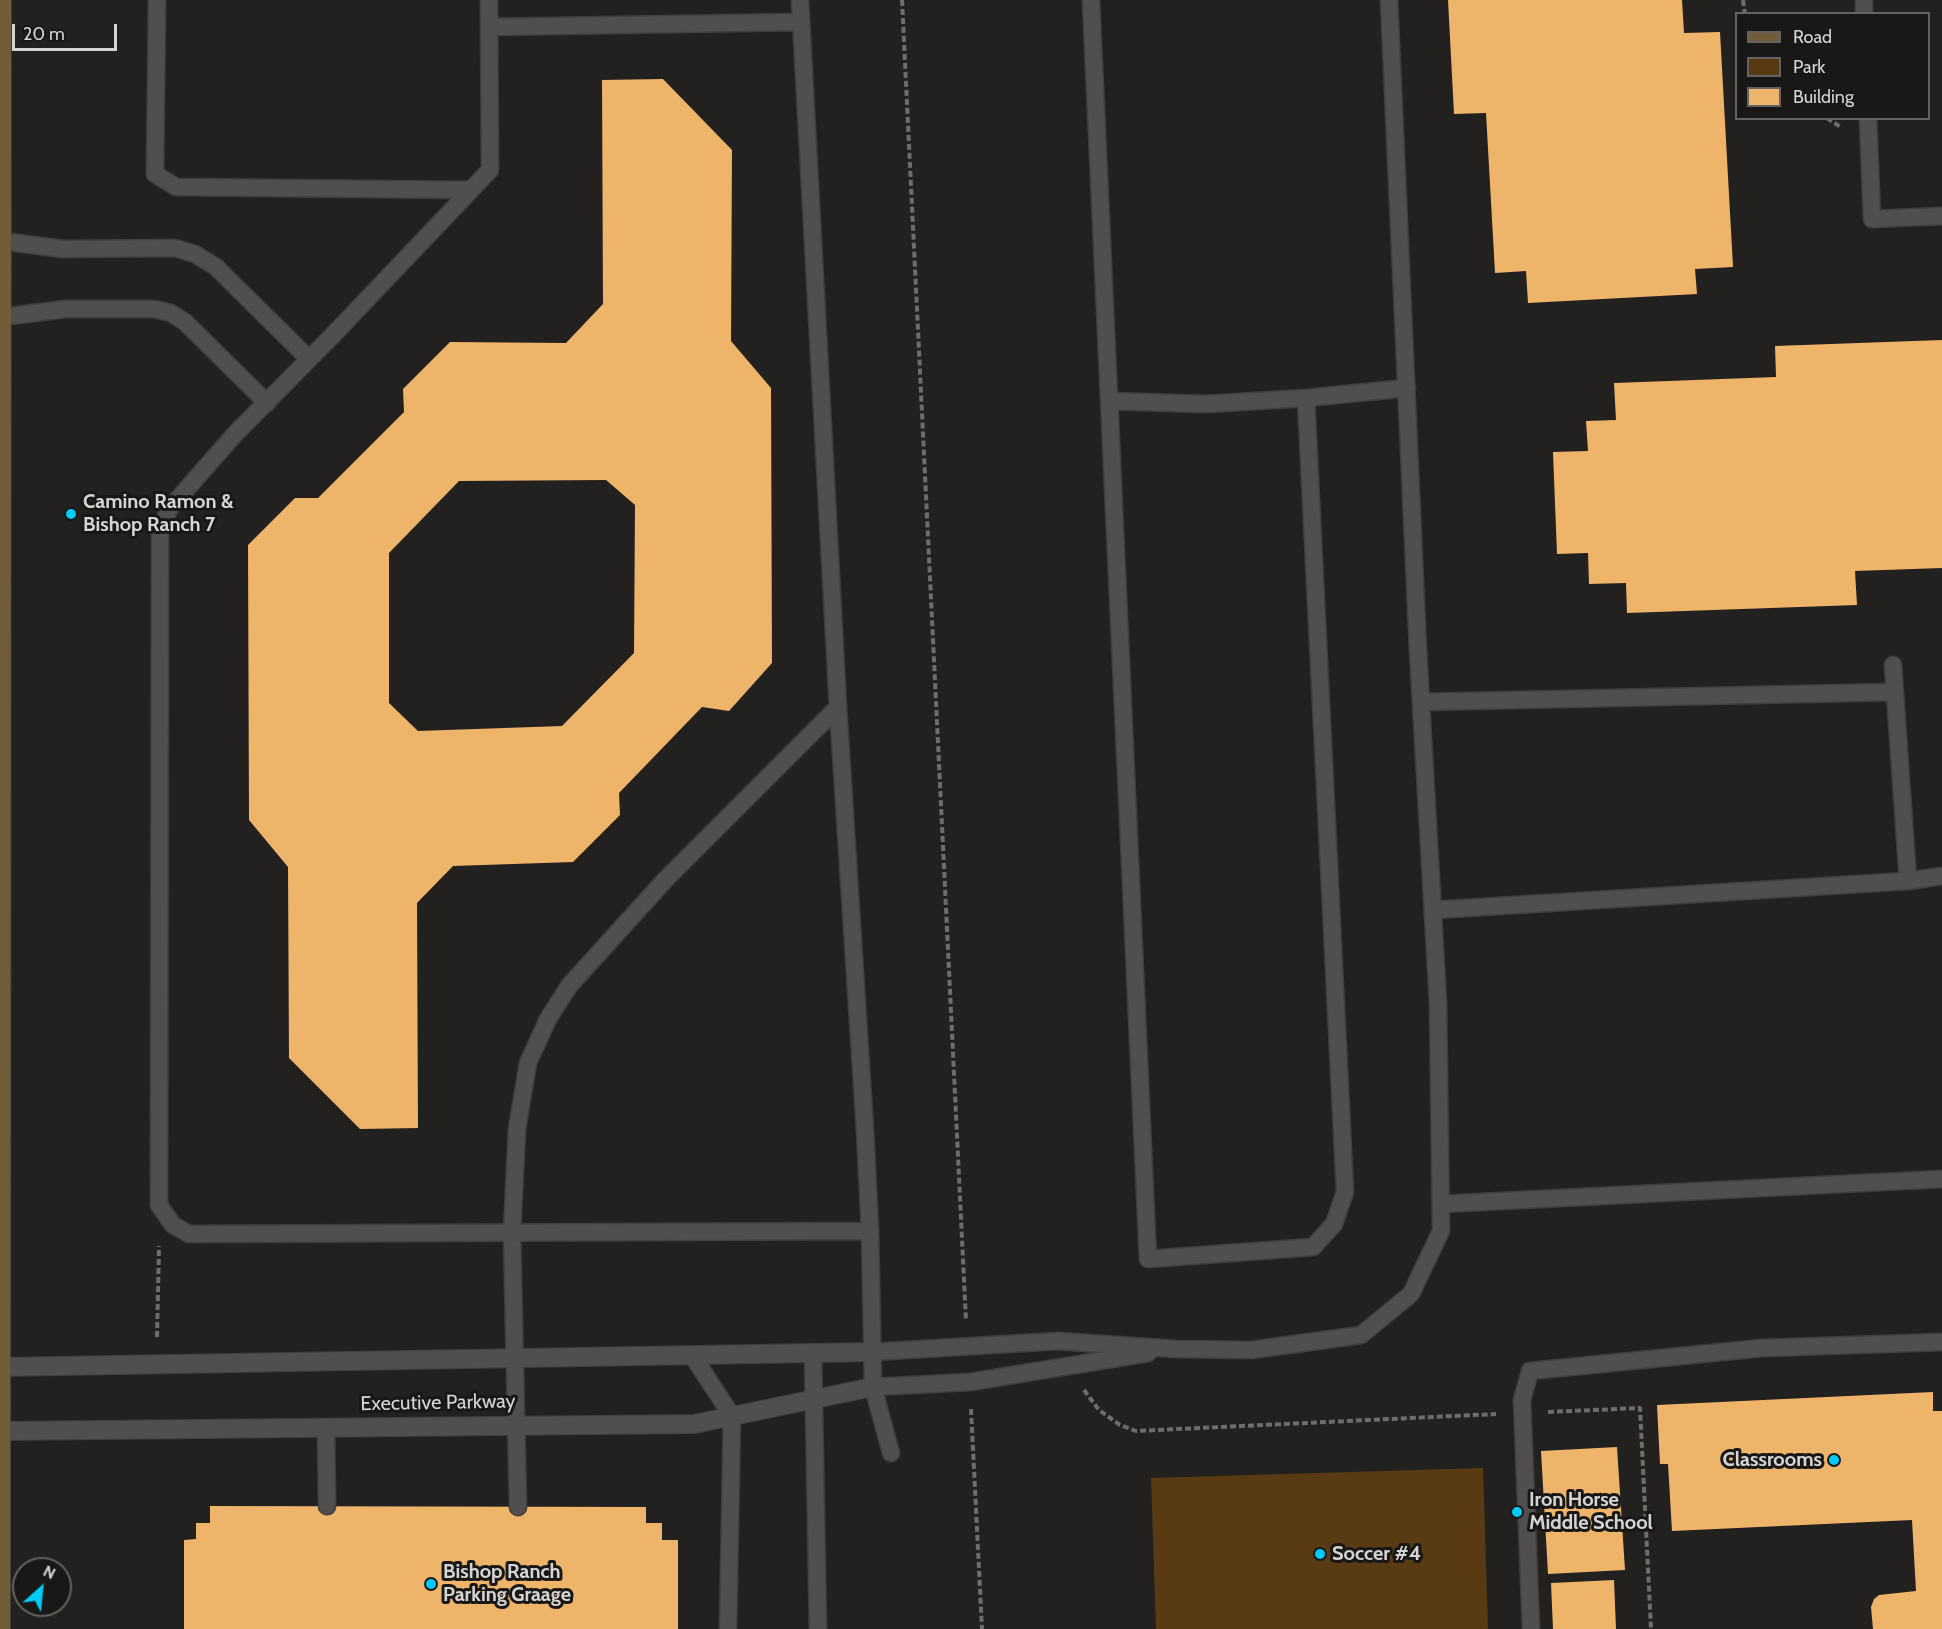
<!DOCTYPE html>
<style>
body{margin:0}
#map{position:relative;width:1942px;height:1629px;overflow:hidden;background:#23211f;font-family:Cabin,sans-serif}
canvas{display:block}
.legend{position:absolute;left:1735px;top:12px;width:195px;height:108px;box-sizing:border-box;background:#191816;border:2px solid #656362;margin:0;padding:8px 10px;list-style:none;font-size:18px;color:#d6d4d3}
.legend li{display:flex;align-items:center;gap:12px;height:30px}
.legend b{width:30px;border:2px solid #656362}
.north{position:absolute;left:12px;top:1557px;width:60px;height:60px;box-sizing:border-box;background:#191816;border:2px solid #656362;border-radius:50%;rotate:27deg;font-size:16px;font-weight:700;line-height:24px;text-align:center;color:#d6d4d3}
.north::after{content:'';display:block;margin:auto;width:21px;height:27px;background:#00cbf8;clip-path:polygon(50% 0,100% 100%,50% 72%,0 100%)}
.scale{position:absolute;left:12px;top:24px;width:105px;height:27px;box-sizing:border-box;border:3px solid #d6d4d3;border-top:0;padding-left:8px;font-size:18px;line-height:21px;white-space:nowrap;color:#d6d4d3;-webkit-text-stroke:4px #191816;paint-order:stroke}
</style>
<div id="map">
<canvas width="1942" height="1629"></canvas>
<ul class="legend">
<li><b style="height:8px;background:#725d3b"></b>Road</li>
<li><b style="height:16px;background:#583b13"></b>Park</li>
<li><b style="height:16px;background:#eeb469"></b>Building</li>
</ul>
<div class="north">N</div>
<div class="scale">20 m</div>
</div>
<script>
const ctx = document.querySelector('canvas').getContext('2d');
ctx.lineJoin = 'round';
function fillPath(path, color) { ctx.fillStyle = color; ctx.fill(path, 'evenodd'); }
const toPath = rows => new Path2D(rows.map(r => 'M' + r).join(''));
function stroke(path, color, width, dash) { ctx.strokeStyle = color; ctx.lineWidth = width; ctx.lineCap = dash ? 'butt' : 'round'; ctx.setLineDash(dash || []); ctx.stroke(path); }
function label(font, color, halo, rows, align = 'center') {
  ctx.font = font + ' Cabin,sans-serif'; ctx.lineWidth = 6; ctx.setLineDash([]); ctx.textBaseline = 'middle'; ctx.strokeStyle = halo; ctx.fillStyle = color; for (const [text, x, y, turn = 0] of rows) {
    ctx.save(); ctx.translate(x, y); ctx.rotate((+turn || 0) * Math.PI / 180); ctx.textAlign = isNaN(turn) ? turn : align; if (halo) ctx.strokeText(text, 0, 0); ctx.fillText(text, 0, 0); ctx.restore();
  }
}
const green = toPath([
 [1483,1468,1488,1629,1156,1629,1151,1478]
]);
const building = toPath([
 [1448,0,1682,0,1684,33,1720,32,1733,267,1695,269,1697,294,1528,303,1526,271,1495,273,1486,113,1454,114],
 [663,79,732,150,731,341,771,388,772,663,729,711,702,707,619,793,620,815,573,862,453,866,417,903,418,1128,360,1129,289,1058,288,867,249,820,248,545,295,498,318,498,404,412,403,389,450,342,566,343,603,304,602,80],
 [606,480,635,505,634,653,562,726,418,731,389,703,389,553,459,481],
 [1942,340,1942,568,1855,571,1857,605,1627,613,1626,583,1589,584,1588,553,1557,554,1553,452,1588,451,1586,421,1616,420,1614,383,1776,377,1775,346],
 [1933,1392,1933,1411,1942,1411,1942,1629,1873,1629,1871,1607,1874,1599,1879,1595,1916,1591,1912,1520,1672,1531,1668,1464,1660,1464,1657,1405],
 [1617,1447,1625,1570,1548,1574,1541,1451],
 [210,1506,646,1507,646,1523,662,1523,662,1540,678,1540,678,1629,184,1629,184,1540,196,1539,196,1523,210,1523],
 [1614,1580,1616,1629,1553,1629,1551,1583]
]);
const path = toPath([
 [902,0,966,1321],
 [1743,0,1745,14],
 [1827,118,1842,128],
 [157,1337,159,1246],
 [1084,1390,1099,1410,1120,1425,1136,1431,1496,1414],
 [971,1409,982,1629],
 [1548,1412,1640,1408,1651,1629]
]);
const lane = toPath([
 [157,0,155,174,176,187,471,190],
 [489,0,490,170,332,336,235,434,170,508,160,528,159,1205,173,1225,189,1234,870,1231],
 [800,0,838,707,865,1130,870,1231,873,1387,891,1453],
 [1091,0,1148,1259,1313,1247,1334,1224,1345,1192,1306,398],
 [1864,0,1864,14],
 [489,27,801,22],
 [1868,118,1872,219,1942,216],
 [2,241,63,249,175,248,195,254,216,267,309,359],
 [2,317,65,309,154,309,171,313,185,322,267,403],
 [1109,401,1206,404,1306,398,1407,388],
 [1893,665,1908,881],
 [1421,702,1894,692],
 [1433,910,1908,881,1942,876],
 [1441,1204,1942,1179],
 [872,1352,1058,1341,1176,1349,1251,1350,1361,1335,1411,1294,1441,1231,1438,1003,1418,650,1389,0],
 [813,1353,818,1629],
 [692,1355,732,1416,728,1629],
 [873,1387,970,1382,1148,1353],
 [326,1428,327,1506],
 [518,1507,512,1233,517,1129,528,1063,548,1019,569,986,665,880,838,707],
 [1531,1629,1522,1400,1530,1371,1762,1348,1942,1342]
]);
const street = toPath([
 [0,1367,872,1352],
 [0,1431,694,1424,873,1387]
]);
const secondary = toPath([
 [1,1629,2,0]
]);
const markers = [
 [71,514,6,"#00cbf8"],
 [1834,1460,6,"#00cbf8"],
 [1517,1512,6,"#00cbf8"],
 [1320,1554,6,"#00cbf8"],
 [431,1584,6,"#00cbf8"]
];
const poiNames = [
 ["Camino Ramon &",83,502],
 ["Bishop Ranch 7",83,525],
 ["Classrooms",1822,1460,"right"],
 ["Iron Horse",1529,1500],
 ["Middle School",1529,1523],
 ["Soccer #4",1332,1554],
 ["Bishop Ranch",443,1572],
 ["Parking Graage",443,1595]
];
const streetNames = [
 ["Executive Parkway",438,1403,-1]
];
fillPath(green, '#583b13');
fillPath(building, '#eeb469');
stroke(lane, '#413f3e', 19);
stroke(street, '#413f3e', 20);
stroke(secondary, '#413f3e', 20);
stroke(path, '#6f6d6c', 4, [6, 3]);
stroke(lane, '#514f4d', 16);
stroke(street, '#514f4d', 18);
stroke(secondary, '#725d3b', 18);
for (const [x, y, r, color] of markers) { const dot = new Path2D(); dot.arc(x, y, r, 0, 2 * Math.PI); ctx.fillStyle = color; ctx.fill(dot); stroke(dot, '#191816', 2); }
label('bold 20px', '#d6d4d3', '#191816', poiNames, 'left');
label('20px', '#d6d4d3', '#191816', streetNames);
</script>
